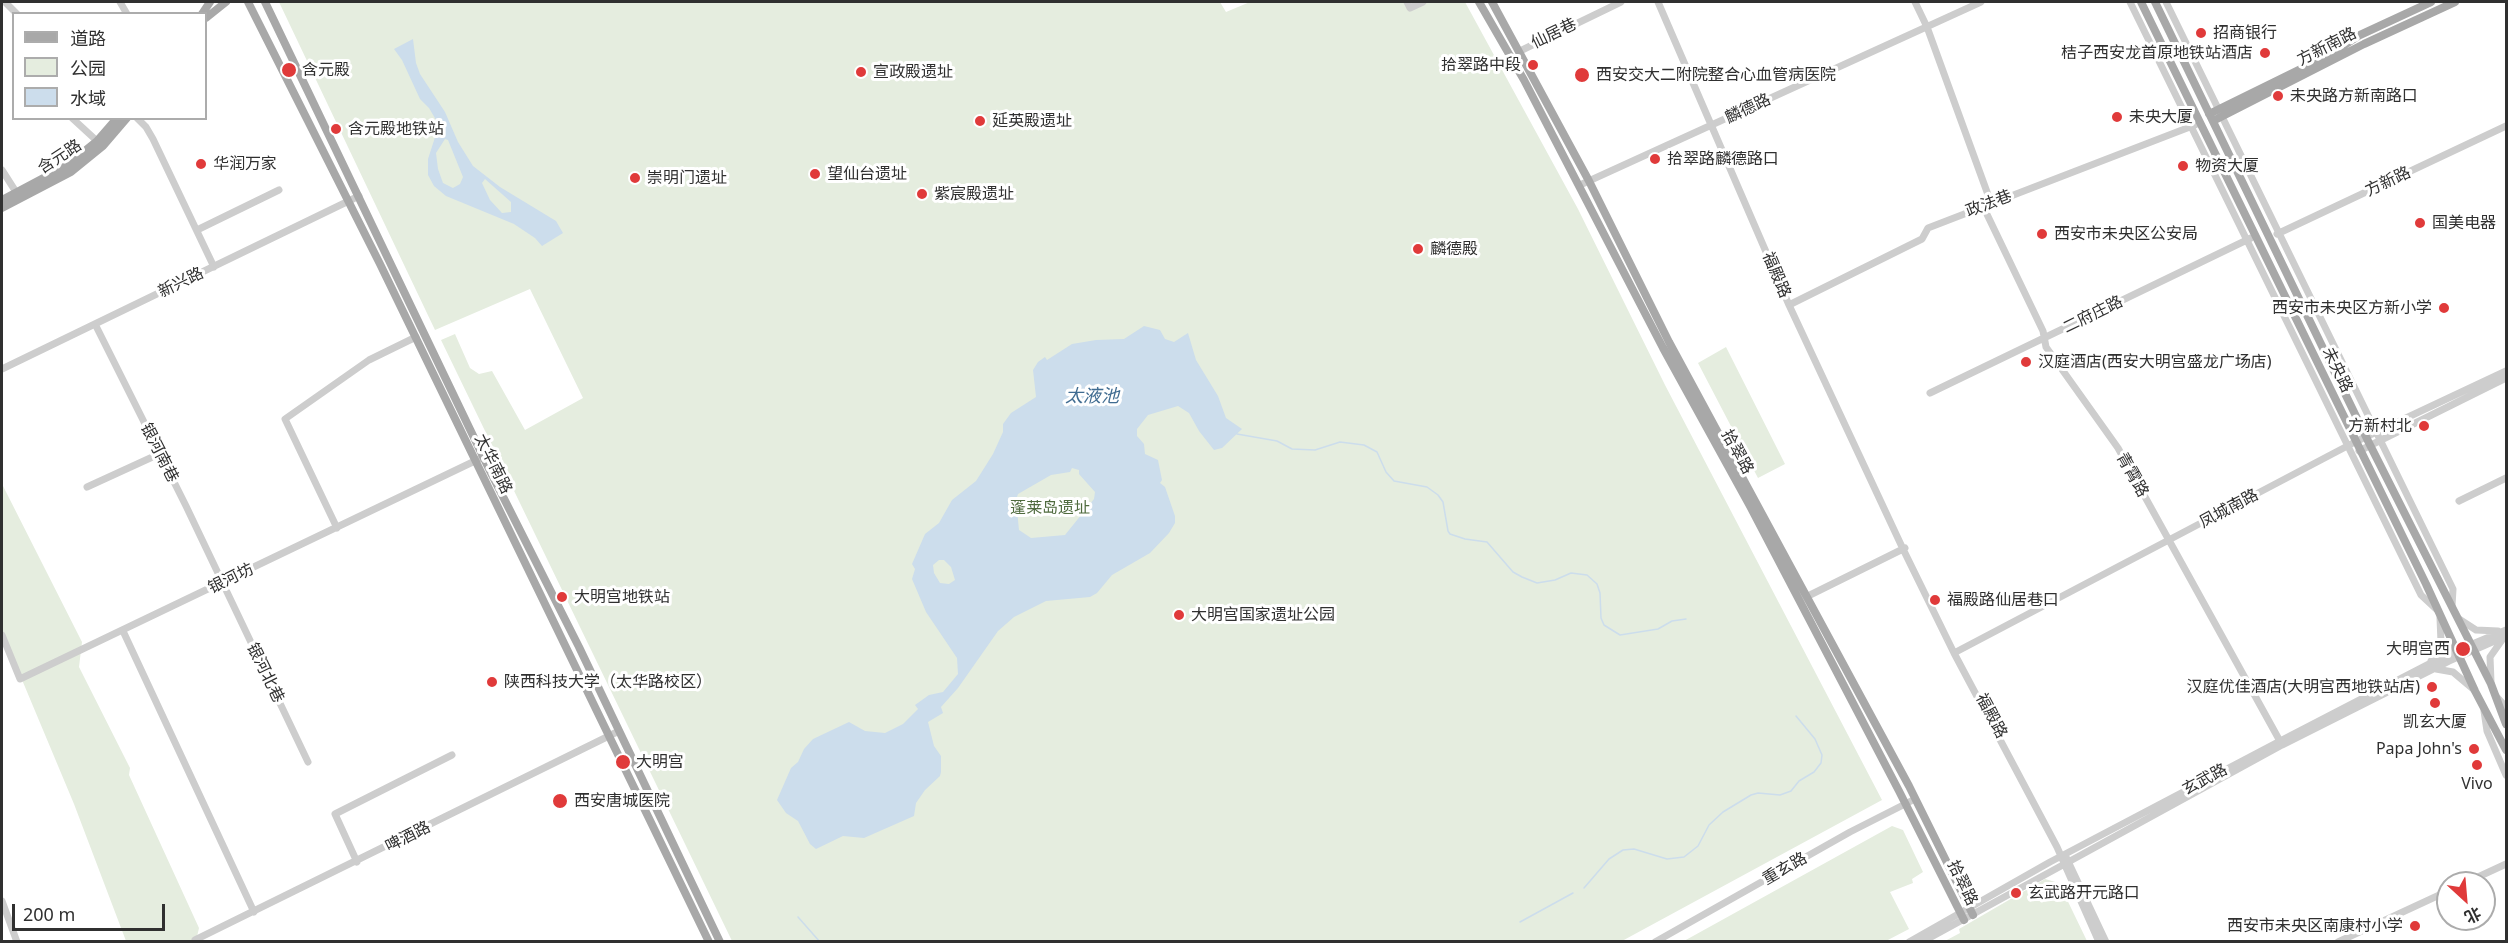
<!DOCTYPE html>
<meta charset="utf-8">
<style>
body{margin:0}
#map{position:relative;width:2508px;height:943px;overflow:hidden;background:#fff;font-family:"Noto Sans","Noto Sans SC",sans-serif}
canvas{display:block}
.frame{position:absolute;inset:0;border:3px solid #303030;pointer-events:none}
.legend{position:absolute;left:12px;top:12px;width:195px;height:108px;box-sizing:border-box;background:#fff;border:2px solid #acacac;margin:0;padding:8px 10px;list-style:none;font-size:18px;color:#303030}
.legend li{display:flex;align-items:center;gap:12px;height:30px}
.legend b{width:30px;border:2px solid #acacac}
.north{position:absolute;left:2436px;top:871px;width:60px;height:60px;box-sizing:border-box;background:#fff;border:2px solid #acacac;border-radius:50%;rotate:154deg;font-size:16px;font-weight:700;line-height:24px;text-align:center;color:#303030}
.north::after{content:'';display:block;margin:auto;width:21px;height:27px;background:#e03a3a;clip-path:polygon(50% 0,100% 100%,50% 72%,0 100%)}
.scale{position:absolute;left:12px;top:904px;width:153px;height:27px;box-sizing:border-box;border:3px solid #303030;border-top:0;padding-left:8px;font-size:18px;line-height:21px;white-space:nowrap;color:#303030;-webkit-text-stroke:4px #fff;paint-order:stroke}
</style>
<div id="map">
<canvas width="2508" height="943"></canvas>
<div class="frame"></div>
<ul class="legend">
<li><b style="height:8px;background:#a8a8a8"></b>道路</li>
<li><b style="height:16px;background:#e5eddf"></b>公园</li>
<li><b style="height:16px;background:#ccddec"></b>水域</li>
</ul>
<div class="north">北</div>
<div class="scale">200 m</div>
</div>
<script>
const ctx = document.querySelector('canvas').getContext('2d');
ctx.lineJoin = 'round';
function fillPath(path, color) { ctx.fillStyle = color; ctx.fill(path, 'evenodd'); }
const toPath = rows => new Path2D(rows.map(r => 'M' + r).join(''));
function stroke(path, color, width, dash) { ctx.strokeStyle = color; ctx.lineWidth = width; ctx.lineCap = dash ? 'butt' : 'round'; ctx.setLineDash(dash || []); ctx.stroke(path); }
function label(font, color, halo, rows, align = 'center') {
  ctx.font = font + ' "Noto Sans","Noto Sans SC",sans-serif'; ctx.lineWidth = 6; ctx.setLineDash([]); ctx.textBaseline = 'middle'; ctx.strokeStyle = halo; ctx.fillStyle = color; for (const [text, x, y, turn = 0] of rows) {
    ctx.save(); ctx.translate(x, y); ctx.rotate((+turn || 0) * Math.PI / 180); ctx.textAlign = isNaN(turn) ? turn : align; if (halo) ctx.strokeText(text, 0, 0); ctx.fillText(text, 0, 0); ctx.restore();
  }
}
const green = toPath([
 [279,2,1220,2,1226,12,1250,2,1406,2,1407,3,1412,2,1465,2,1578,209,1665,385,1882,800,1622,941,732,941,441,340,455,334,470,368,479,374,492,371,525,430,583,398,530,289,435,330],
 [1726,347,1785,464,1758,478,1698,363],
 [2,484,82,642,79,667,130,768,129,775,199,928,196,941,126,941,74,804,2,632],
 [1892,826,1903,830,1923,872,1912,879,1913,883,1890,892,1909,929,1886,941,1684,941],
 [2045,879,2059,883,2087,941,1945,941,1960,933,1959,929]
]);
const water = toPath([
 [413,39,416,63,420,74,445,112,458,142,473,166,500,187,556,221,563,233,542,246,535,238,514,224,446,196,434,186,428,175,428,159,439,125,429,108,420,99,402,60,394,49],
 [445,139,448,140,463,177,460,184,453,188,443,183,438,169,436,153],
 [485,179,511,202,511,212,502,213,490,200,482,183],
 [1144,326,1160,330,1165,339,1174,342,1188,333,1196,360,1218,396,1226,418,1242,429,1222,448,1214,450,1199,431,1189,413,1178,406,1148,415,1137,429,1137,436,1144,444,1145,454,1158,460,1162,480,1160,483,1165,487,1175,516,1175,523,1169,533,1150,553,1112,575,1097,593,1090,597,1046,601,1014,617,998,631,958,688,941,707,943,713,928,722,934,746,941,756,941,772,940,776,925,790,916,803,914,816,864,838,843,836,816,849,810,844,798,821,786,813,777,800,791,768,798,762,804,749,813,739,849,722,865,731,885,733,903,724,918,709,915,705,929,695,943,692,958,674,957,658,926,612,912,579,915,569,912,564,925,534,939,523,952,500,976,481,993,454,1003,432,1003,424,1011,413,1036,397,1033,370,1038,362,1045,357,1047,360,1072,344,1096,340,1124,339],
 [1072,468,1079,470,1079,474,1095,492,1094,499,1065,535,1031,538,1019,530,1016,500,1018,494,1051,475,1070,472],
 [939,560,944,560,951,567,955,580,949,584,940,583,934,573,933,565]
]);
const stream = toPath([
 [1237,434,1277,441,1292,449,1315,450,1340,442,1364,445,1377,452,1386,472,1394,481,1427,487,1438,495,1443,502,1448,531,1450,534,1465,539,1487,542,1513,572,1522,577,1537,583,1555,580,1571,573,1587,575,1597,584,1600,593,1601,618,1604,625,1620,635,1658,629,1672,621,1686,619],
 [1584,888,1609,859,1623,850,1634,849,1667,859,1684,857,1698,846,1709,825,1723,812,1751,795,1758,793,1780,795,1791,791,1799,781,1814,772,1821,763,1822,755,1815,739,1796,716],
 [798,917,820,942],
 [1520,922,1573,893]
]);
const minor = toPath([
 [5,2,17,14],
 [120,2,127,14],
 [1407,2,1410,8,1423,2],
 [1658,2,1789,305,1903,549,1954,653,2057,847,2099,942],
 [1915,2,1927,27,1991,203],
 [2130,2,2421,595,2436,609],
 [2166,2,2453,589,2452,606],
 [1520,51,1621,2],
 [72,118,97,141],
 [137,118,146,127,153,139,214,267],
 [2,170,16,192],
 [1580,185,1981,2],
 [1983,206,2043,331,2046,347,2118,448,2281,743],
 [197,230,279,190],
 [2277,234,2506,126],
 [1789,305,1922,239,1928,228,2195,125],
 [95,324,186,506,308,762],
 [2,369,359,196],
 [1930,393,2251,238],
 [2359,451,2506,378],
 [87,487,159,454],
 [2459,501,2506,478],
 [337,528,285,419,369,360,416,337],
 [1808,596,1905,548],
 [2459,619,2476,630,2498,631],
 [123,631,254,912],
 [2,635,20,679,479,459],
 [1954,653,2355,442,2506,371],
 [2431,661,2438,652,2441,642,2440,618],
 [2436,669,2453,672,2472,688],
 [2491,682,2490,657,2502,640],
 [2496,696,2506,707],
 [2484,711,2487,731,2506,775],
 [2066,857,2106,942],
 [357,862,335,814,452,755],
 [2465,883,2506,864],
 [2,901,17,942],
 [195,940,619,731],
 [1655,942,1850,832,1915,799],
 [1909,942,2050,862,2280,741,2446,655,2506,630],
 [1922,942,2282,745,2449,661,2506,636],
 [2338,942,2448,891]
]);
const major = toPath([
 [248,2,380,264,709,942],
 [265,2,490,471,579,647,720,942],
 [1479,2,1524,80,1663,348,1750,506,1899,791,1964,920],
 [1492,2,1589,181,1669,342,1909,786,1973,915],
 [2141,2,2426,584,2475,691,2506,750],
 [2155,2,2370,445,2491,684,2506,724],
 [202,14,210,2],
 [206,18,226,2],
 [2209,114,2331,54,2360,35,2431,2],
 [2213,121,2364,44,2455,2],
 [2,200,66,166,97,141,117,118],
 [2,208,71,172,103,146,127,118]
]);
const markers = [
 [2201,33,6,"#e03a3a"],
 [2265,53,6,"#e03a3a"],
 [1533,65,6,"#e03a3a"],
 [289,70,8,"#e03a3a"],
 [861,72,6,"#e03a3a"],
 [1582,75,8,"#e03a3a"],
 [2278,96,6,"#e03a3a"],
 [2117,117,6,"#e03a3a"],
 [980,121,6,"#e03a3a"],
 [336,129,6,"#e03a3a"],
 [1655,159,6,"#e03a3a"],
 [201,164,6,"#e03a3a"],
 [2183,166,6,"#e03a3a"],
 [815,174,6,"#e03a3a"],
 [635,178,6,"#e03a3a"],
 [922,194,6,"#e03a3a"],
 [2420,223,6,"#e03a3a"],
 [2042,234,6,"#e03a3a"],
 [1418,249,6,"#e03a3a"],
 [2444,308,6,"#e03a3a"],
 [2026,362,6,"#e03a3a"],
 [2424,426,6,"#e03a3a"],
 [562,597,6,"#e03a3a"],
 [1935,600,6,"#e03a3a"],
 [1179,615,6,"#e03a3a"],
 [2463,649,8,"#e03a3a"],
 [492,682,6,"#e03a3a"],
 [2432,687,6,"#e03a3a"],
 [2435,703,6,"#e03a3a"],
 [2474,749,6,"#e03a3a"],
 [623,762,8,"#e03a3a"],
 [2477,765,6,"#e03a3a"],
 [560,801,8,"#e03a3a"],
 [2016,893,6,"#e03a3a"],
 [2415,926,6,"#e03a3a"]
];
const poiNames = [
 ["招商银行",2213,33],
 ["桔子西安龙首原地铁站酒店",2253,53,"right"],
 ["拾翠路中段",1521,65,"right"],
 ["含元殿",302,70],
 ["宣政殿遗址",873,72],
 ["西安交大二附院整合心血管病医院",1596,75],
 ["未央路方新南路口",2290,96],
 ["未央大厦",2129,117],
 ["延英殿遗址",992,121],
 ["含元殿地铁站",348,129],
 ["拾翠路麟德路口",1667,159],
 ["华润万家",213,164],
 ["物资大厦",2195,166],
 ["望仙台遗址",827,174],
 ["崇明门遗址",647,178],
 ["紫宸殿遗址",934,194],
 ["国美电器",2432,223],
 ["西安市未央区公安局",2054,234],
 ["麟德殿",1430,249],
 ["西安市未央区方新小学",2432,308,"right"],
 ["汉庭酒店(西安大明宫盛龙广场店)",2038,362],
 ["方新村北",2412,426,"right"],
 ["大明宫地铁站",574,597],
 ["福殿路仙居巷口",1947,600],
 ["大明宫国家遗址公园",1191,615],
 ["大明宫西",2450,649,"right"],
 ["陕西科技大学（太华路校区）",504,682],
 ["汉庭优佳酒店(大明宫西地铁站店)",2420,687,"right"],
 ["凯玄大厦",2435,722,"center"],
 ["Papa John's",2462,749,"right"],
 ["大明宫",636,762],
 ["Vivo",2477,784,"center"],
 ["西安唐城医院",574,801],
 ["玄武路开元路口",2028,893],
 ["西安市未央区南康村小学",2403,926,"right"]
];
const streetNames = [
 ["仙居巷",1554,34,-26],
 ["方新南路",2327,47,-27],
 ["麟德路",1748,109,-25],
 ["含元路",60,157,-33],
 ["方新路",2388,182,-25],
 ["政法巷",1989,204,-21],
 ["福殿路",1776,275,67],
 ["新兴路",181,283,-26],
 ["二府庄路",2093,315,-26],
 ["未央路",2337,370,64],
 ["拾翠路",1737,452,61],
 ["银河南巷",159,453,63],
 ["太华南路",493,464,64],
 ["青霄路",2132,475,61],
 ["凤城南路",2229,509,-28],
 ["银河坊",231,579,-26],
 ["银河北巷",265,673,64],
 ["福殿路",1991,716,62],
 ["玄武路",2205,780,-28],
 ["啤酒路",408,837,-27],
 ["重玄路",1785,869,-30],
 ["拾翠路",1962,883,64]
];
const parkNames = [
 ["蓬莱岛遗址",1050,508]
];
const waterNames = [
 ["太液池",1092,397]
];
fillPath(green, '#e5eddf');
fillPath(water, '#ccddec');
stroke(stream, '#ccddec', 1.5);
stroke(minor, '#cdcdcd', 7);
stroke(major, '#a8a8a8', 8);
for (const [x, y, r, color] of markers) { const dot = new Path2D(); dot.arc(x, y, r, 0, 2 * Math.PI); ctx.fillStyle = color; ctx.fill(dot); stroke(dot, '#fff', 2); }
label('16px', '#303030', '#fff', poiNames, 'left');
label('16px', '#303030', '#fff', streetNames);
label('16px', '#506b3f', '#fff', parkNames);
label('italic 18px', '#406c91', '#fff', waterNames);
</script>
